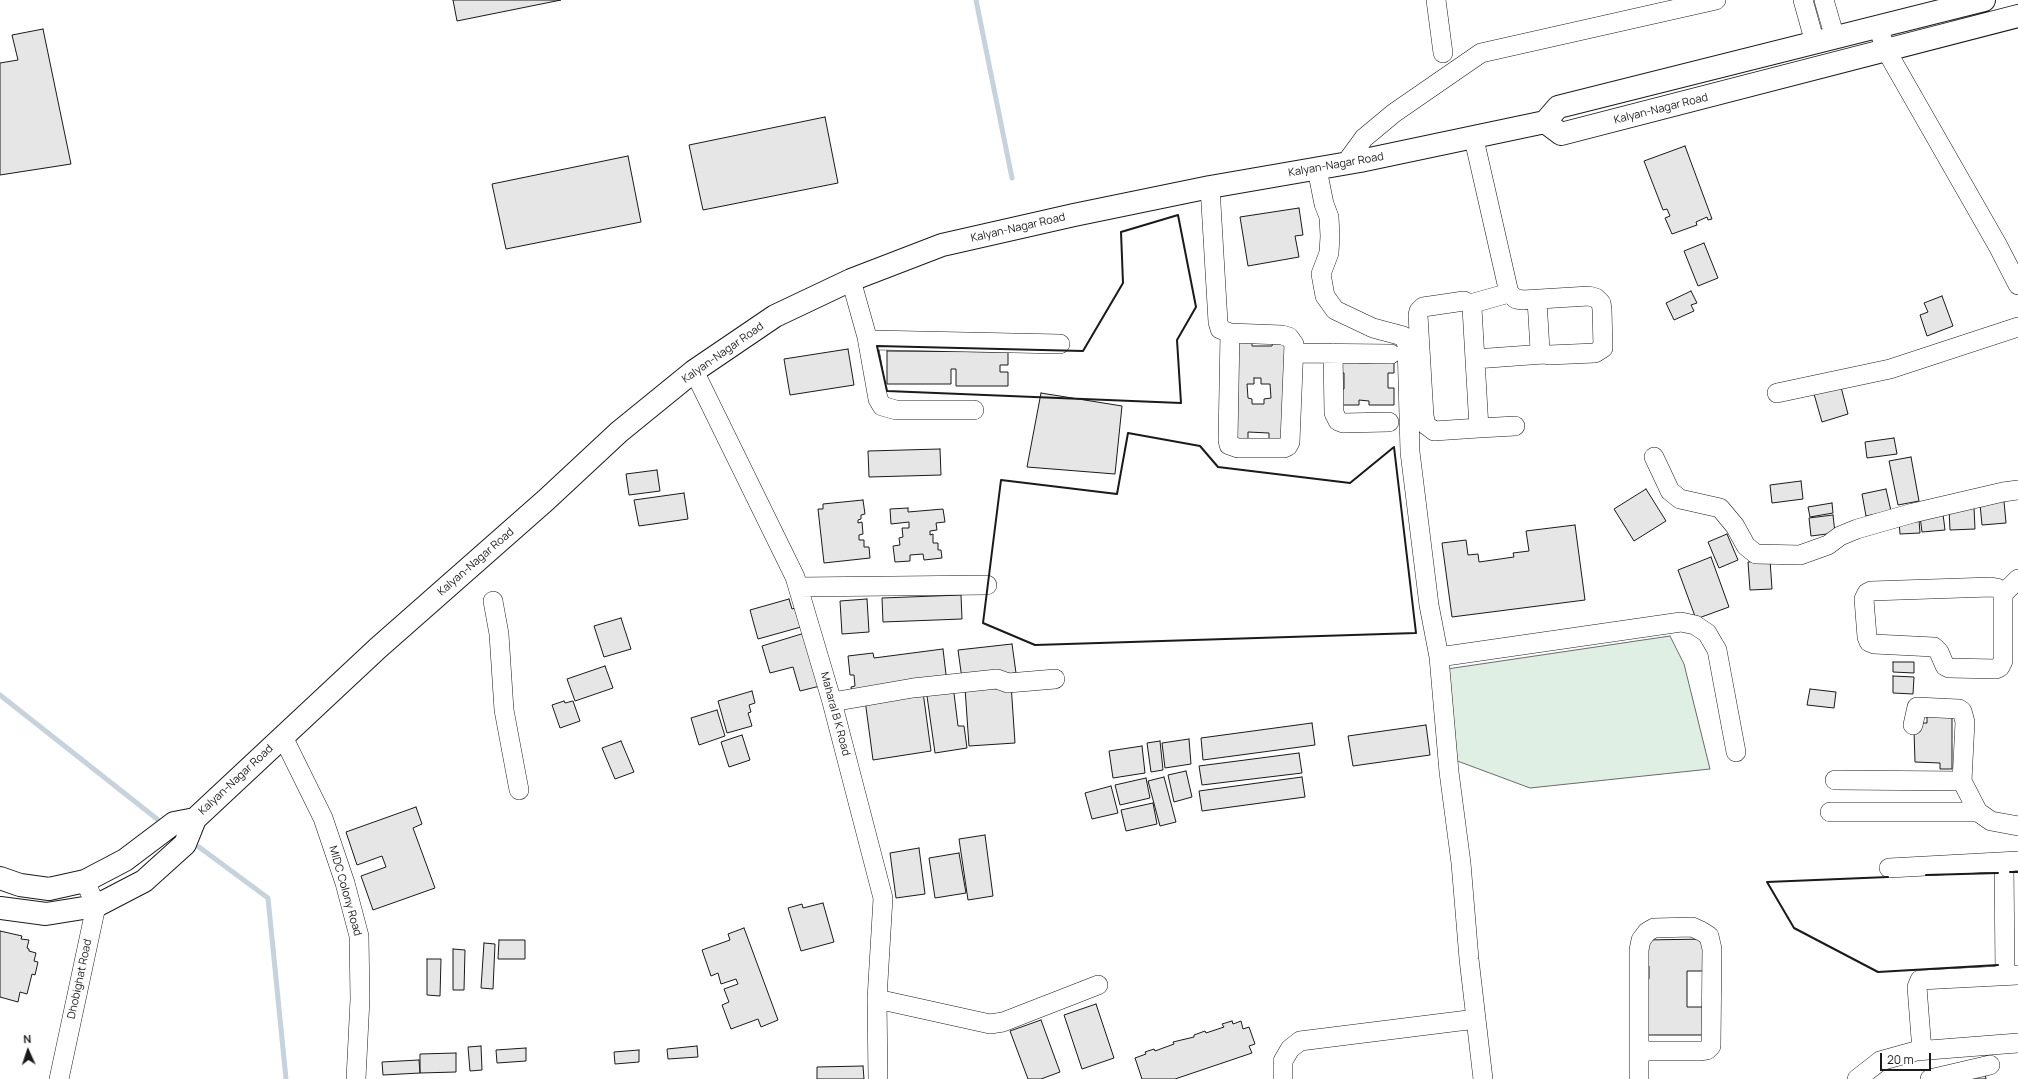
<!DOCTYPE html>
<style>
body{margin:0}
#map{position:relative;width:2018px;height:1079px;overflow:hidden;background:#fff;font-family:Manrope,sans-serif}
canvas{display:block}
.north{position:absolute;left:8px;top:1031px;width:40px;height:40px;-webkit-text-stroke:3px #fff;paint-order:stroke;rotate:357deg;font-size:11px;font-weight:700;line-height:16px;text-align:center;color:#1a1a1a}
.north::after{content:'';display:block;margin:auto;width:14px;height:18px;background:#1a1a1a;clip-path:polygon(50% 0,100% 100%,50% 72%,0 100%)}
.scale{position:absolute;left:1880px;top:1053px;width:51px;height:18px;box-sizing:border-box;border:2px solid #1a1a1a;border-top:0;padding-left:5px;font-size:12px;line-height:14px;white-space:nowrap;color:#1a1a1a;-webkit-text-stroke:3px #fff;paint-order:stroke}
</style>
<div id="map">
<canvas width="2018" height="1079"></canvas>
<div class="north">N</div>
<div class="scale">20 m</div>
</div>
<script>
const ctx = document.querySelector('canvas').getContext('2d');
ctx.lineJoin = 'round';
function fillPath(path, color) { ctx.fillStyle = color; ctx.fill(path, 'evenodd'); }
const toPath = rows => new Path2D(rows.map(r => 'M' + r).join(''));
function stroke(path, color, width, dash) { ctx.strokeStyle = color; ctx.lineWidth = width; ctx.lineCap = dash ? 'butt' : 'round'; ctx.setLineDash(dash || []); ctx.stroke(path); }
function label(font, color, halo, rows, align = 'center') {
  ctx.font = font + ' Manrope,sans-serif'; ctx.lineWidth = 3; ctx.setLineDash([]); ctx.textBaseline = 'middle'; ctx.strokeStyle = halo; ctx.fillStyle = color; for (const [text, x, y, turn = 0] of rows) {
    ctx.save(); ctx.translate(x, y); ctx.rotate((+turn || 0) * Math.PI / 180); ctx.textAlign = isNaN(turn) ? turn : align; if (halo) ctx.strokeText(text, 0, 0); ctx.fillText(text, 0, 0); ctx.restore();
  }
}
const green = toPath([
 [1670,636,1684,664,1710,769,1530,788,1452,759,1447,669,1670,636]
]);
const stream = toPath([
 [976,0,1012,178],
 [0,695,157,819],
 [199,847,268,898,286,1079]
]);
const building = toPath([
 [453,0,561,0,457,21,453,0],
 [43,29,71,164,0,175,0,63,18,60,12,35,43,29],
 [825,117,838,183,703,210,689,145,825,117],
 [1685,146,1712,219,1708,220,1707,217,1696,222,1697,225,1672,234,1665,218,1670,216,1667,209,1663,210,1644,161,1685,146],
 [628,156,641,222,506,249,492,184,628,156],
 [1299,208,1303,235,1295,236,1299,257,1248,266,1240,217,1299,208],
 [1704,243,1718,278,1698,286,1684,251,1704,243],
 [1691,291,1697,303,1691,305,1694,311,1674,320,1666,303,1691,291],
 [1942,296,1953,326,1927,336,1920,315,1928,312,1924,303,1942,296],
 [1233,340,1252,340,1252,346,1272,346,1273,341,1290,342,1286,440,1269,439,1269,433,1248,432,1248,439,1230,438,1233,340],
 [1254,378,1261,378,1261,384,1270,384,1271,398,1264,399,1264,404,1252,404,1252,399,1248,398,1247,384,1254,384,1254,378],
 [848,349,854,385,790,395,784,359,848,349],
 [887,351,1008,352,1008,365,1000,365,1000,372,1008,372,1008,386,956,386,956,369,951,369,951,384,887,384,887,351],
 [1394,356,1394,373,1388,373,1388,388,1394,388,1394,405,1369,405,1369,401,1359,400,1359,405,1336,405,1336,389,1344,389,1344,373,1336,374,1336,357,1359,357,1359,363,1373,363,1373,357,1394,356],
 [1841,387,1848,414,1822,422,1814,394,1841,387],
 [1041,393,1122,406,1115,474,1027,467,1041,393],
 [1894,438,1897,454,1867,458,1865,442,1894,438],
 [940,449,941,475,869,477,868,451,940,449],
 [1911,457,1919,501,1898,505,1889,461,1911,457],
 [657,470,660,491,629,495,626,474,657,470],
 [1801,481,1803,499,1772,503,1770,485,1801,481],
 [1646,489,1666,521,1634,541,1614,509,1646,489],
 [1886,489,1891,511,1866,516,1862,494,1886,489],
 [684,493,688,519,639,526,634,500,684,493],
 [863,500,865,514,861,515,861,519,858,520,858,523,862,522,863,534,859,535,859,540,864,540,864,547,869,547,870,558,824,563,818,509,823,509,823,504,863,500],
 [2004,501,2006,523,1982,525,1980,504,2004,501],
 [1832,503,1833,513,1810,517,1808,507,1832,503],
 [1974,507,1975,529,1950,530,1949,509,1974,507],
 [908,508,908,512,943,509,945,522,936,523,937,530,930,531,930,535,933,534,933,543,938,543,938,550,941,550,942,558,924,560,923,554,910,555,910,561,895,562,893,546,900,545,899,538,903,537,902,528,909,528,909,522,891,524,890,509,908,508],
 [1943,514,1945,530,1922,532,1920,516,1943,514],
 [1833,515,1835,533,1811,536,1809,518,1833,515],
 [1919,520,1920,533,1900,534,1899,521,1919,520],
 [1575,525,1585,600,1452,617,1442,543,1466,540,1468,555,1478,554,1479,562,1514,557,1513,553,1529,551,1526,531,1575,525],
 [1727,534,1738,560,1719,568,1708,542,1727,534],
 [1711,557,1729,607,1696,619,1678,570,1711,557],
 [1770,560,1772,589,1750,590,1748,562,1770,560],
 [961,595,962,619,883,622,882,598,961,595],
 [789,599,792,609,795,608,801,627,758,639,750,610,789,599],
 [867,599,869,632,842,634,840,601,867,599],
 [621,618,631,649,604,657,594,626,621,618],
 [808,632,824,685,800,691,793,667,770,673,762,646,808,632],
 [1012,644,1016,673,962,679,958,650,1012,644],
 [943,649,947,683,852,694,851,687,855,686,854,675,850,675,848,656,873,653,874,658,943,649],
 [1893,662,1914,662,1914,673,1893,672,1893,662],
 [605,666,613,688,575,701,567,679,605,666],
 [1893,676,1914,677,1913,694,1893,693,1893,676],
 [1011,684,1015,743,969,746,965,688,1011,684],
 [953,685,958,726,964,726,967,748,935,753,926,689,953,685],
 [1810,689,1836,692,1834,708,1807,705,1810,689],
 [752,691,755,703,749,705,751,712,748,713,752,726,727,733,718,701,752,691],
 [923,692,931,751,873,760,865,700,923,692],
 [564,701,565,703,573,701,580,721,560,728,552,705,564,701],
 [717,710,725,736,699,745,691,718,717,710],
 [1927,716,1952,716,1952,769,1940,769,1940,763,1915,762,1914,731,1918,723,1927,723,1927,716],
 [1312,723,1315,745,1203,760,1201,738,1312,723],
 [1426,725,1430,755,1353,766,1348,736,1426,725],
 [742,735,750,760,729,767,721,742,742,735],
 [1189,739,1191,764,1165,768,1162,743,1189,739],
 [621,741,634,772,615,779,602,748,621,741],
 [1160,741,1163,770,1151,772,1147,743,1160,741],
 [1142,746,1145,773,1113,778,1109,751,1142,746],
 [1299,753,1302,773,1202,785,1199,766,1299,753],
 [1186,771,1192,797,1174,802,1168,775,1186,771],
 [1164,777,1176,822,1160,826,1148,781,1164,777],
 [1302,777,1305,797,1202,811,1199,791,1302,777],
 [1146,778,1150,798,1120,805,1115,785,1146,778],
 [1111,786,1118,813,1092,819,1085,793,1111,786],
 [1153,803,1157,824,1126,831,1121,810,1153,803],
 [416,807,422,824,413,828,435,888,373,910,361,876,386,867,382,856,357,865,346,832,416,807],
 [985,835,993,896,968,900,959,839,985,835],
 [919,848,925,894,896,898,890,853,919,848],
 [959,853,966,893,935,898,929,858,959,853],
 [823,903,834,942,801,951,788,908,802,904,803,908,823,903],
 [744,928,778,1020,761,1027,758,1019,731,1029,722,1005,729,1002,724,989,738,984,736,979,721,984,718,973,711,976,702,950,730,940,728,934,744,928],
 [0,931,22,936,21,939,29,940,27,948,29,949,29,951,36,953,34,961,38,962,35,975,32,974,27,994,20,992,18,1002,0,997,0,931],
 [1707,939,1707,971,1687,971,1687,1007,1707,1007,1707,1035,1644,1035,1644,979,1649,979,1649,966,1644,966,1644,940,1707,939],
 [499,940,525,940,525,959,498,959,499,940],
 [484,943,495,944,493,989,481,988,484,943],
 [453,949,465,950,464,990,453,990,453,949],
 [427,959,441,959,440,996,427,995,427,959],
 [1096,1004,1114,1058,1082,1069,1064,1015,1096,1004],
 [1041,1020,1060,1072,1041,1079,1028,1079,1010,1031,1041,1020],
 [1232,1021,1233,1024,1241,1021,1243,1029,1249,1027,1255,1044,1249,1046,1252,1053,1175,1079,1142,1079,1135,1058,1146,1054,1145,1052,1154,1049,1155,1051,1174,1044,1173,1042,1194,1037,1194,1035,1205,1031,1206,1033,1224,1027,1222,1024,1232,1021],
 [481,1046,482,1070,470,1071,468,1047,481,1046],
 [697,1046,698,1057,668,1059,667,1049,697,1046],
 [526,1048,526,1061,497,1063,496,1050,526,1048],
 [639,1050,639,1062,615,1064,614,1052,639,1050],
 [456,1053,456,1072,420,1073,420,1054,456,1053],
 [419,1060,420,1073,383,1075,382,1062,419,1060],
 [863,1066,864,1079,817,1079,817,1067,863,1066],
 [1985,1073,1986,1079,1957,1079,1985,1073]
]);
const minor = toPath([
 [1436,0,1443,53],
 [1803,0,1815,43],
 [1824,0,1835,38],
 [1878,27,1886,50,1998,246,2018,285],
 [1474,139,1509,293,1516,299,1523,300,1589,296,1596,298,1601,303,1602,309,1603,348,1595,353,1549,355,1544,354,1540,350,1537,300],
 [1345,164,1364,138,1394,113,1481,53,1716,0],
 [1317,169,1324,204,1329,217,1330,236,1329,253,1321,274,1325,296,1335,310,1373,328,1403,336,1407,344,1410,452,1429,605,1439,657,1449,772,1461,863,1469,959,1483,1079],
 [1210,187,1218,322,1220,329,1230,333,1282,335,1289,337,1294,344,1290,442,1288,446,1284,448,1238,448,1229,445,1228,440,1230,333],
 [851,280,867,337,873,340,1060,344],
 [1470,304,1509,293],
 [867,337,878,399,882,406,896,410,974,410],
 [1294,353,1391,354],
 [1333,353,1334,413,1338,421,1343,423,1389,422],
 [1475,359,1544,354],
 [694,371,795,577,832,702,883,898,877,999,878,1079],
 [1777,393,1890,369,2018,327],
 [1479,428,1472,308,1470,304,1464,301,1423,307,1419,311,1418,315,1424,416,1426,425,1434,431,1479,428,1515,426],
 [1654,457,1670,491,1680,499,1720,508,1735,526,1746,546,1756,554,1800,555,1828,545,1840,536,1857,529,1913,513,2003,492,2018,490],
 [798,587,987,585],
 [2004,593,1997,588,1991,587,1871,591,1867,593,1864,599,1867,637,1869,642,1874,644,1934,647,1939,652,1945,666,1949,668,1996,669,2000,667,2003,661,2003,598,2004,593,2018,579],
 [493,601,499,634,504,710,519,790],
 [1439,657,1681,622,1695,625,1707,633,1717,650,1736,752],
 [832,702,913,688,997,679,1008,683,1055,679],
 [1913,725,1917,707,1959,709,1962,711,1965,722,1962,781,1978,812,1991,821,2018,826],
 [283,737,323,818,345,883,359,936,360,999,356,1079],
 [1835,780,1962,781],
 [1830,812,1978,812],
 [2004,862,2005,975],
 [1889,868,2018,861],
 [877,999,990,1024,1003,1022,1098,985],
 [1922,1051,1917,987,1920,980,2018,975],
 [59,1079,96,906,85,881],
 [1283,1079,1283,1061,1290,1049,1300,1041,1476,1019],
 [1639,1079,1639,950,1641,940,1647,932,1654,928,1692,927,1701,931,1709,936,1712,949,1711,1046,1707,1050,1701,1051,1640,1051],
 [1857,1079,1880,1061,1916,1051,2018,1043],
 [1930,1079,1990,1065]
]);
const highway = toPath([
 [1545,122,1558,107,1984,0],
 [0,878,20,885,49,889,85,881,125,860,174,823,195,819],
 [0,908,46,914,96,906,144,881,185,844,195,819,378,648,546,500,619,432,694,371,775,316,851,280,942,245,1074,215,1210,187,1360,161,1545,122,1561,134,2018,16]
]);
const wall = toPath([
 [1178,215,1196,307,1177,340,1181,403,887,391,877,346,1083,351,1123,283,1121,232,1178,215],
 [1128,433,1200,446,1218,467,1350,483,1394,447,1416,633,1035,645,983,623,1001,480,1117,494,1128,433],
 [2010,872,2018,872],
 [1926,875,1998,873],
 [1888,877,1767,882,1794,928,1878,972,1998,965]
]);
const streetNames = [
 ["Kalyan-Nagar Road",1661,109,-14],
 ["Kalyan-Nagar Road",1336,165,-10],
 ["Kalyan-Nagar Road",1018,228,-13],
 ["Kalyan-Nagar Road",723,353,-35],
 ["Kalyan-Nagar Road",476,562,-41],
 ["Maharal B K Road",835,714,75],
 ["Kalyan-Nagar Road",236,780,-43],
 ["MIDC Colony Road",345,891,74],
 ["Dhobighat Road",80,979,-78]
];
fillPath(green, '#e0efe3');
stroke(green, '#6a6a6a', 1);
stroke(stream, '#c6d2dc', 5);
fillPath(building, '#e6e6e6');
stroke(building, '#1a1a1a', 1);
stroke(minor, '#1a1a1a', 20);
stroke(highway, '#1a1a1a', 24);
stroke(minor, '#fff', 19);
stroke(highway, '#fff', 22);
stroke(wall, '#1a1a1a', 2);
label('11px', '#1a1a1a', '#fff', streetNames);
</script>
